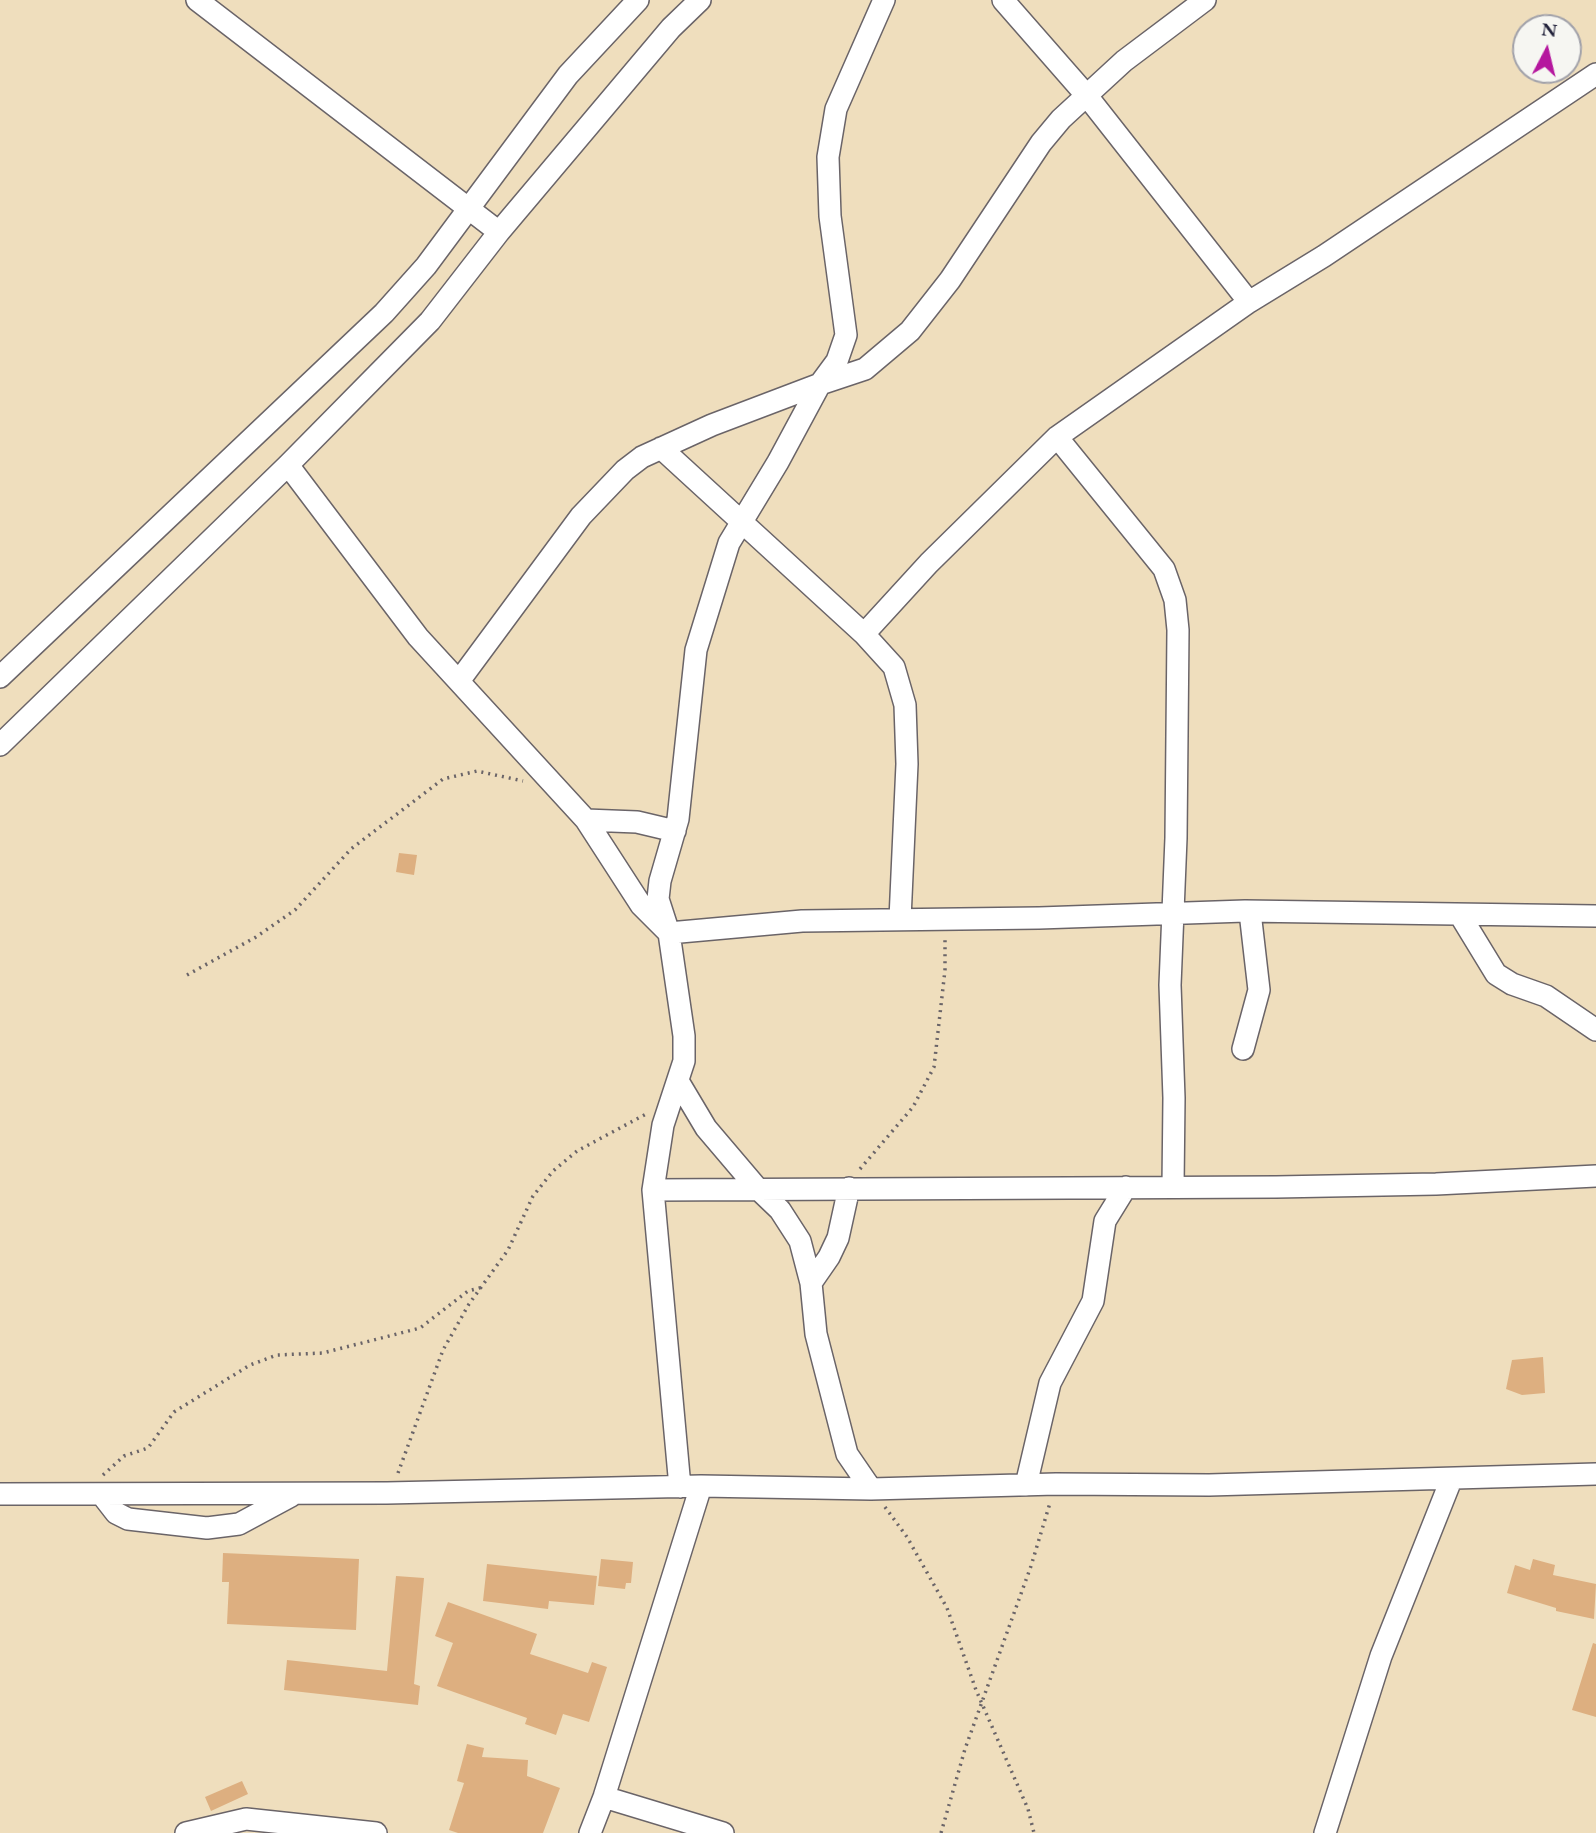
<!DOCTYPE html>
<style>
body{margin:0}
#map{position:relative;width:1596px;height:1833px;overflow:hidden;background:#efdebd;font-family:"EB Garamond",serif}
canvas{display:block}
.north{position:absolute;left:1512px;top:14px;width:70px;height:70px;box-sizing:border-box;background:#f6f6f2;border:2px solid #a1a1a9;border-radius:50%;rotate:7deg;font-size:19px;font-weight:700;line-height:28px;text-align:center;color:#22223b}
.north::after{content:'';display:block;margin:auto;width:24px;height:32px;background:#b5179e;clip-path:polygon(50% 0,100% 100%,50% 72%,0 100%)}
</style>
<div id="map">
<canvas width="1596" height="1833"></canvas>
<div class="north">N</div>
</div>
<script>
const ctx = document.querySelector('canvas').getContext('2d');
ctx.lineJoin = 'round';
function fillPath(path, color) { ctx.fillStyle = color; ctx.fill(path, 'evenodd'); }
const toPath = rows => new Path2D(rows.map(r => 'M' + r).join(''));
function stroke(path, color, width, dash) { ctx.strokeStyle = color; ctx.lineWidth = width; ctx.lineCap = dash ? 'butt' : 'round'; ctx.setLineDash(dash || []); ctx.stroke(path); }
const building = toPath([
 [399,853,417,855,414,875,396,872],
 [1543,1357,1545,1393,1522,1395,1506,1389,1512,1360],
 [223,1553,359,1559,356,1630,227,1624,229,1582,222,1582],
 [601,1559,633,1562,631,1583,626,1583,625,1589,598,1586],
 [1533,1559,1555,1565,1553,1575,1596,1584,1594,1619,1556,1611,1556,1608,1507,1593,1515,1565,1530,1570],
 [487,1564,597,1576,594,1605,549,1601,548,1609,483,1601],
 [396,1576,424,1578,414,1684,420,1686,418,1705,284,1690,287,1660,387,1671],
 [448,1602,537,1634,530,1654,588,1673,592,1662,607,1667,589,1722,563,1714,556,1735,525,1724,527,1718,437,1686,453,1643,435,1636],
 [1593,1643,1596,1644,1596,1717,1572,1710],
 [467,1744,484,1748,482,1757,528,1760,527,1776,560,1788,543,1833,458,1833,449,1830,464,1783,457,1781],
 [242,1781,248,1794,211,1811,205,1797]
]);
const path = toPath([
 [187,975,256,937,295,910,351,849,443,779,477,771,523,781],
 [860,1169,913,1107,934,1067,945,970,945,939],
 [398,1473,443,1350,469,1304,508,1250,533,1196,553,1171,577,1151,648,1113],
 [103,1475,124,1456,148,1448,174,1412,250,1365,277,1355,323,1353,420,1328,468,1291,483,1287],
 [885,1507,907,1537,947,1608,976,1690,1028,1809,1034,1833],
 [941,1833,965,1749,1031,1566,1050,1503]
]);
const minor = toPath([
 [197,0,499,232],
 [1003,0,1087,96,1249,302],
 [1057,437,1164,569,1175,600,1178,630,1176,838,1170,985,1174,1098,1173,1186],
 [661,448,864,634,894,667,905,705,907,764,900,919],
 [288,465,418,637,586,820,641,905,669,933,802,921,1039,918,1245,911,1596,916],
 [864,634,929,563,1057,437,1249,302,1324,256,1596,74],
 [0,677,384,313,426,266,568,75,638,0],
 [459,681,581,516,625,470,642,457,712,425,820,384,837,361,846,335,830,216,828,157,836,109,884,0],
 [0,745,288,465,430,321,499,232,671,28,700,0],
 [586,820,637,822,675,831],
 [1460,915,1496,974,1512,984,1546,996,1596,1030],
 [1243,1049,1259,990,1250,912],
 [678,1081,706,1128,757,1188,780,1210,800,1241,811,1283,816,1334,847,1454,871,1489],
 [653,1190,1276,1187,1436,1184,1596,1176],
 [811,1283,829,1257,838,1238,849,1188],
 [1026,1485,1050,1383,1093,1301,1105,1221,1126,1187],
 [680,1487,653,1190,663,1125,684,1061,684,1036,669,933,658,899,660,881,678,819,696,650,729,543,778,462,820,384,865,369,910,331,950,280,1041,143,1061,119,1124,61,1205,0],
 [0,1494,387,1493,701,1486,871,1489,1056,1484,1209,1485,1596,1474],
 [102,1495,116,1513,128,1519,207,1528,239,1524,291,1496],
 [604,1797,723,1833],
 [186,1833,246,1819,376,1833],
 [590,1833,604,1797,701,1486],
 [1325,1833,1381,1656,1451,1480]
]);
fillPath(building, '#ddaf80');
stroke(minor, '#6a6468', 24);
stroke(path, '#6a6468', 3.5, [2, 5]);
stroke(minor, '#fff', 21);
</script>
